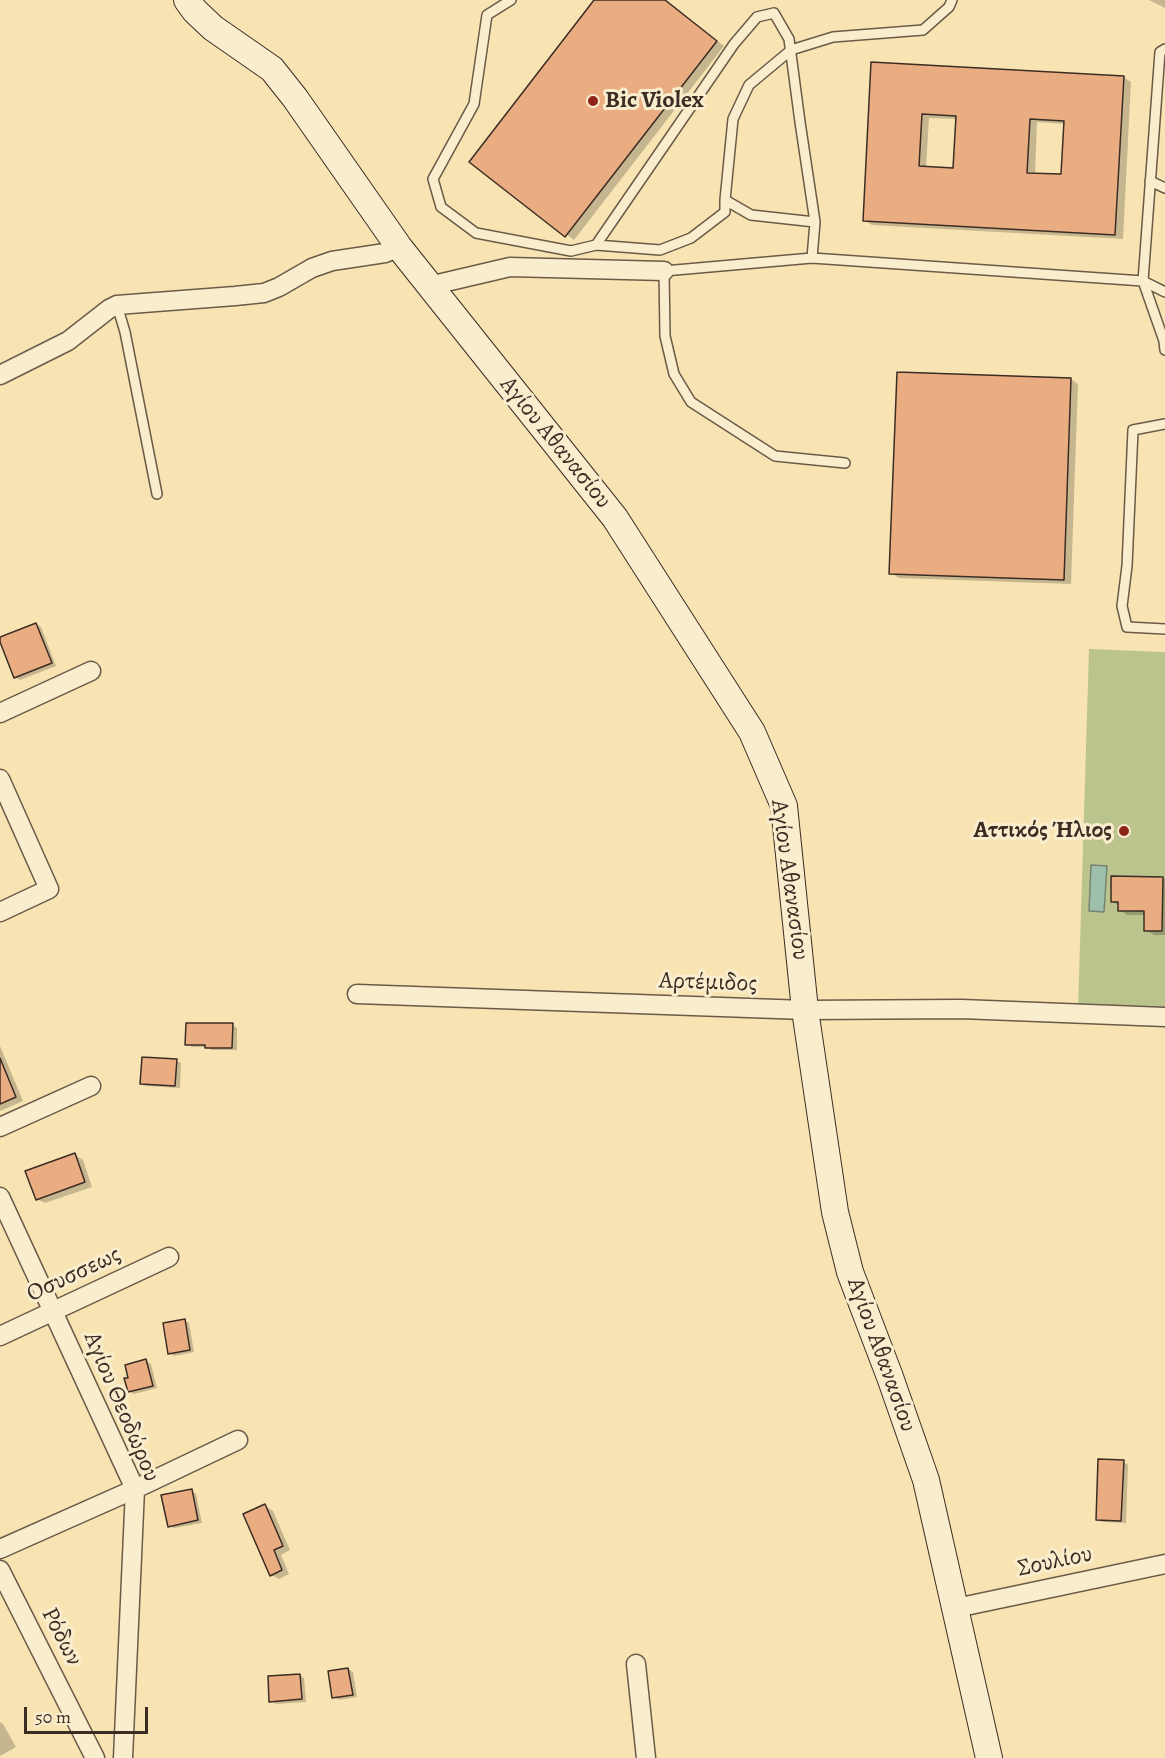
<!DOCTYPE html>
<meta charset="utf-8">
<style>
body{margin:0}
#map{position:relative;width:1165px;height:1758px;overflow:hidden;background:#f8e4b3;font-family:Alegreya,serif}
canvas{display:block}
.scale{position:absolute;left:24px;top:1707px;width:124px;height:27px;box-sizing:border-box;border:3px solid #3b2c24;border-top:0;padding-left:8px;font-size:18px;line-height:21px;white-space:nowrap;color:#3b2c24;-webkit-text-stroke:4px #faedce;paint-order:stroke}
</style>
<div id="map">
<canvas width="1165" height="1758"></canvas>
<div class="scale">50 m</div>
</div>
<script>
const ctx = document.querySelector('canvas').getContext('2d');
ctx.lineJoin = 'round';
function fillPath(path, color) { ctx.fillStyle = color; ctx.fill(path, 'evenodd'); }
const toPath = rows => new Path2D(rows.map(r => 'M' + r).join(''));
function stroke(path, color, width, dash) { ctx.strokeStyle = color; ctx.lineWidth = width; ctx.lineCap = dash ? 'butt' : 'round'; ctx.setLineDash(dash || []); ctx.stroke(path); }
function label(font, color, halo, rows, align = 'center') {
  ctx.font = font + ' Alegreya,serif'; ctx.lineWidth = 6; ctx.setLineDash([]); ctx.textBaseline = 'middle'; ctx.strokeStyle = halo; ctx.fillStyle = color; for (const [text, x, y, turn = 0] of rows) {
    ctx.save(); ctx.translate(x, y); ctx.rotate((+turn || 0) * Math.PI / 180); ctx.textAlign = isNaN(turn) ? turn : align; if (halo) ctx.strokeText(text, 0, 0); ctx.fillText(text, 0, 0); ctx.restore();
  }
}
const green = toPath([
 [1089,649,1165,652,1165,1012,1078,1010]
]);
const water = toPath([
 [1091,865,1107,866,1104,912,1089,911,1091,865]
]);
const shadow = toPath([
 [596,0,664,0,724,46,574,240,471,162],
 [1149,0,1165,0,1165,8],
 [873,63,1123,77,1131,82,1123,239,872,225,864,220],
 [929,118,958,119,955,169,926,168],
 [1037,122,1065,124,1062,176,1035,175],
 [1071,379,1078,384,1071,584,899,578,891,573],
 [36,624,41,627,56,666,20,680,15,677],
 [1162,878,1165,879,1165,935,1154,935,1146,930,1146,915,1127,915,1120,910,1120,906,1113,902],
 [232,1025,237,1028,237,1050,212,1050,207,1047,192,1047,187,1044],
 [0,1046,23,1101,0,1111],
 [176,1061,181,1063,180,1088,146,1086,141,1083],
 [75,1155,83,1160,92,1187,45,1203,37,1199],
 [184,1320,189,1323,194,1352,174,1356,169,1353],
 [146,1361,151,1364,157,1388,134,1394,129,1391,130,1379],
 [1123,1462,1128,1465,1126,1523,1102,1522,1097,1519],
 [191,1491,196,1494,202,1523,174,1528,169,1526],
 [265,1506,273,1511,290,1550,281,1555,289,1574,279,1579,271,1575],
 [348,1669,353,1672,357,1697,339,1700,334,1697],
 [300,1675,304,1678,306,1702,276,1704,271,1701],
 [0,1722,3,1724,16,1747,0,1756]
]);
const building = toPath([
 [594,0,665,0,717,41,565,237,469,162,594,0],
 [871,62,1124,76,1115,235,863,221,871,62],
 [922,114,956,116,953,168,919,166,922,114],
 [1030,119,1064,121,1061,174,1027,173,1030,119],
 [897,372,1071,378,1064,580,889,574,897,372],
 [36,623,52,663,14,678,0,642,0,637,36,623],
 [1111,876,1163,877,1162,931,1144,931,1144,911,1118,911,1118,902,1111,902,1111,876],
 [186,1023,233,1023,232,1048,205,1048,205,1045,185,1045,186,1023],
 [142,1057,177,1059,175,1086,140,1084,142,1057],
 [0,1058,16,1097,0,1104,0,1058],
 [75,1153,85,1182,36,1200,25,1171,75,1153],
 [185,1319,190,1350,168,1354,163,1323,185,1319],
 [146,1359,153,1386,128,1392,124,1378,128,1378,125,1365,146,1359],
 [1098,1459,1124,1460,1121,1521,1096,1520,1098,1459],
 [192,1489,198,1520,168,1527,161,1495,192,1489],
 [265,1504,283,1546,274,1550,282,1570,270,1576,243,1514,265,1504],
 [348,1668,353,1695,332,1698,328,1671,348,1668],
 [300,1674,302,1699,269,1702,268,1676,300,1674]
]);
const lane = toPath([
 [511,0,487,15,474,104,433,179,441,207,476,233,571,251,596,245,734,44,757,17,774,13,789,39,800,122,815,222,812,258],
 [1165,49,1160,52,1143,281,1164,341,1165,350],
 [1150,181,1165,188],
 [815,222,751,215,725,200,733,119,749,85,791,50,833,37,923,30,949,7,952,0],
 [596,245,660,250,691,238,725,212,725,200],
 [117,305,125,332,157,494],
 [1165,424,1133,430,1127,566,1122,606,1127,627,1165,629],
 [845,463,775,456,691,402,674,374,665,336,664,271,812,258,1143,281,1165,292]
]);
const street = toPath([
 [429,286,510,267,664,271],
 [0,375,68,341,109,309,117,305,235,296,264,293,279,287,312,268,332,261,385,253,399,247],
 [0,713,91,671],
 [0,779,49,889,0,912],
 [357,994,805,1010,961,1009,1165,1017],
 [0,1127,91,1086],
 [0,1197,135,1489,123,1758],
 [0,1336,169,1257],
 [0,1549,135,1489,238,1440],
 [0,1570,95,1758],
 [956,1608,1165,1564],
 [636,1664,646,1758]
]);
const secondary = toPath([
 [187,0,195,11,213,28,272,69,295,98,399,247,615,518,752,732,784,806,805,1010,835,1212,850,1272,890,1377,926,1480,989,1758]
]);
const markers = [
 [593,101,6,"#8f2418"],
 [1124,831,6,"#8f2418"]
];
const poiNames = [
 ["Bic Violex",605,101],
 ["Αττικός Ήλιος",1112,831,"right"]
];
const streetNames = [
 ["Αγίου Αθανασίου",555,443,51],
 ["Αγίου Αθανασίου",789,880,82],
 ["Αρτέμιδος",708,983,2],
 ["Οσυσσεως",74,1275,-25],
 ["Αγίου Αθανασίου",881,1355,70],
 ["Αγίου Θεοδώρου",121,1407,67],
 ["Σουλίου",1055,1562,-12],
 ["Ρόδων",61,1637,63]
];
fillPath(green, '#bcc48d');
fillPath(water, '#9ebfa9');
stroke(water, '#768474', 1.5);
fillPath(shadow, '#0003');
fillPath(building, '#eaad82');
stroke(building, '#3b2c24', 1.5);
stroke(lane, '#6a5a48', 12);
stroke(street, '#6a5a48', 21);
stroke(secondary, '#3b2c24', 28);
stroke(lane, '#faedce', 9);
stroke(street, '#faedce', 18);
stroke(secondary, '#faedce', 26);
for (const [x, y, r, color] of markers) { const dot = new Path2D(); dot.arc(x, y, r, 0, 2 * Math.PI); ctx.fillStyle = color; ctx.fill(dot); stroke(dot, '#faedce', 2); }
label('bold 24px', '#3b2c24', '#faedce', poiNames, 'left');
label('24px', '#3b2c24', '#faedce', streetNames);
</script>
